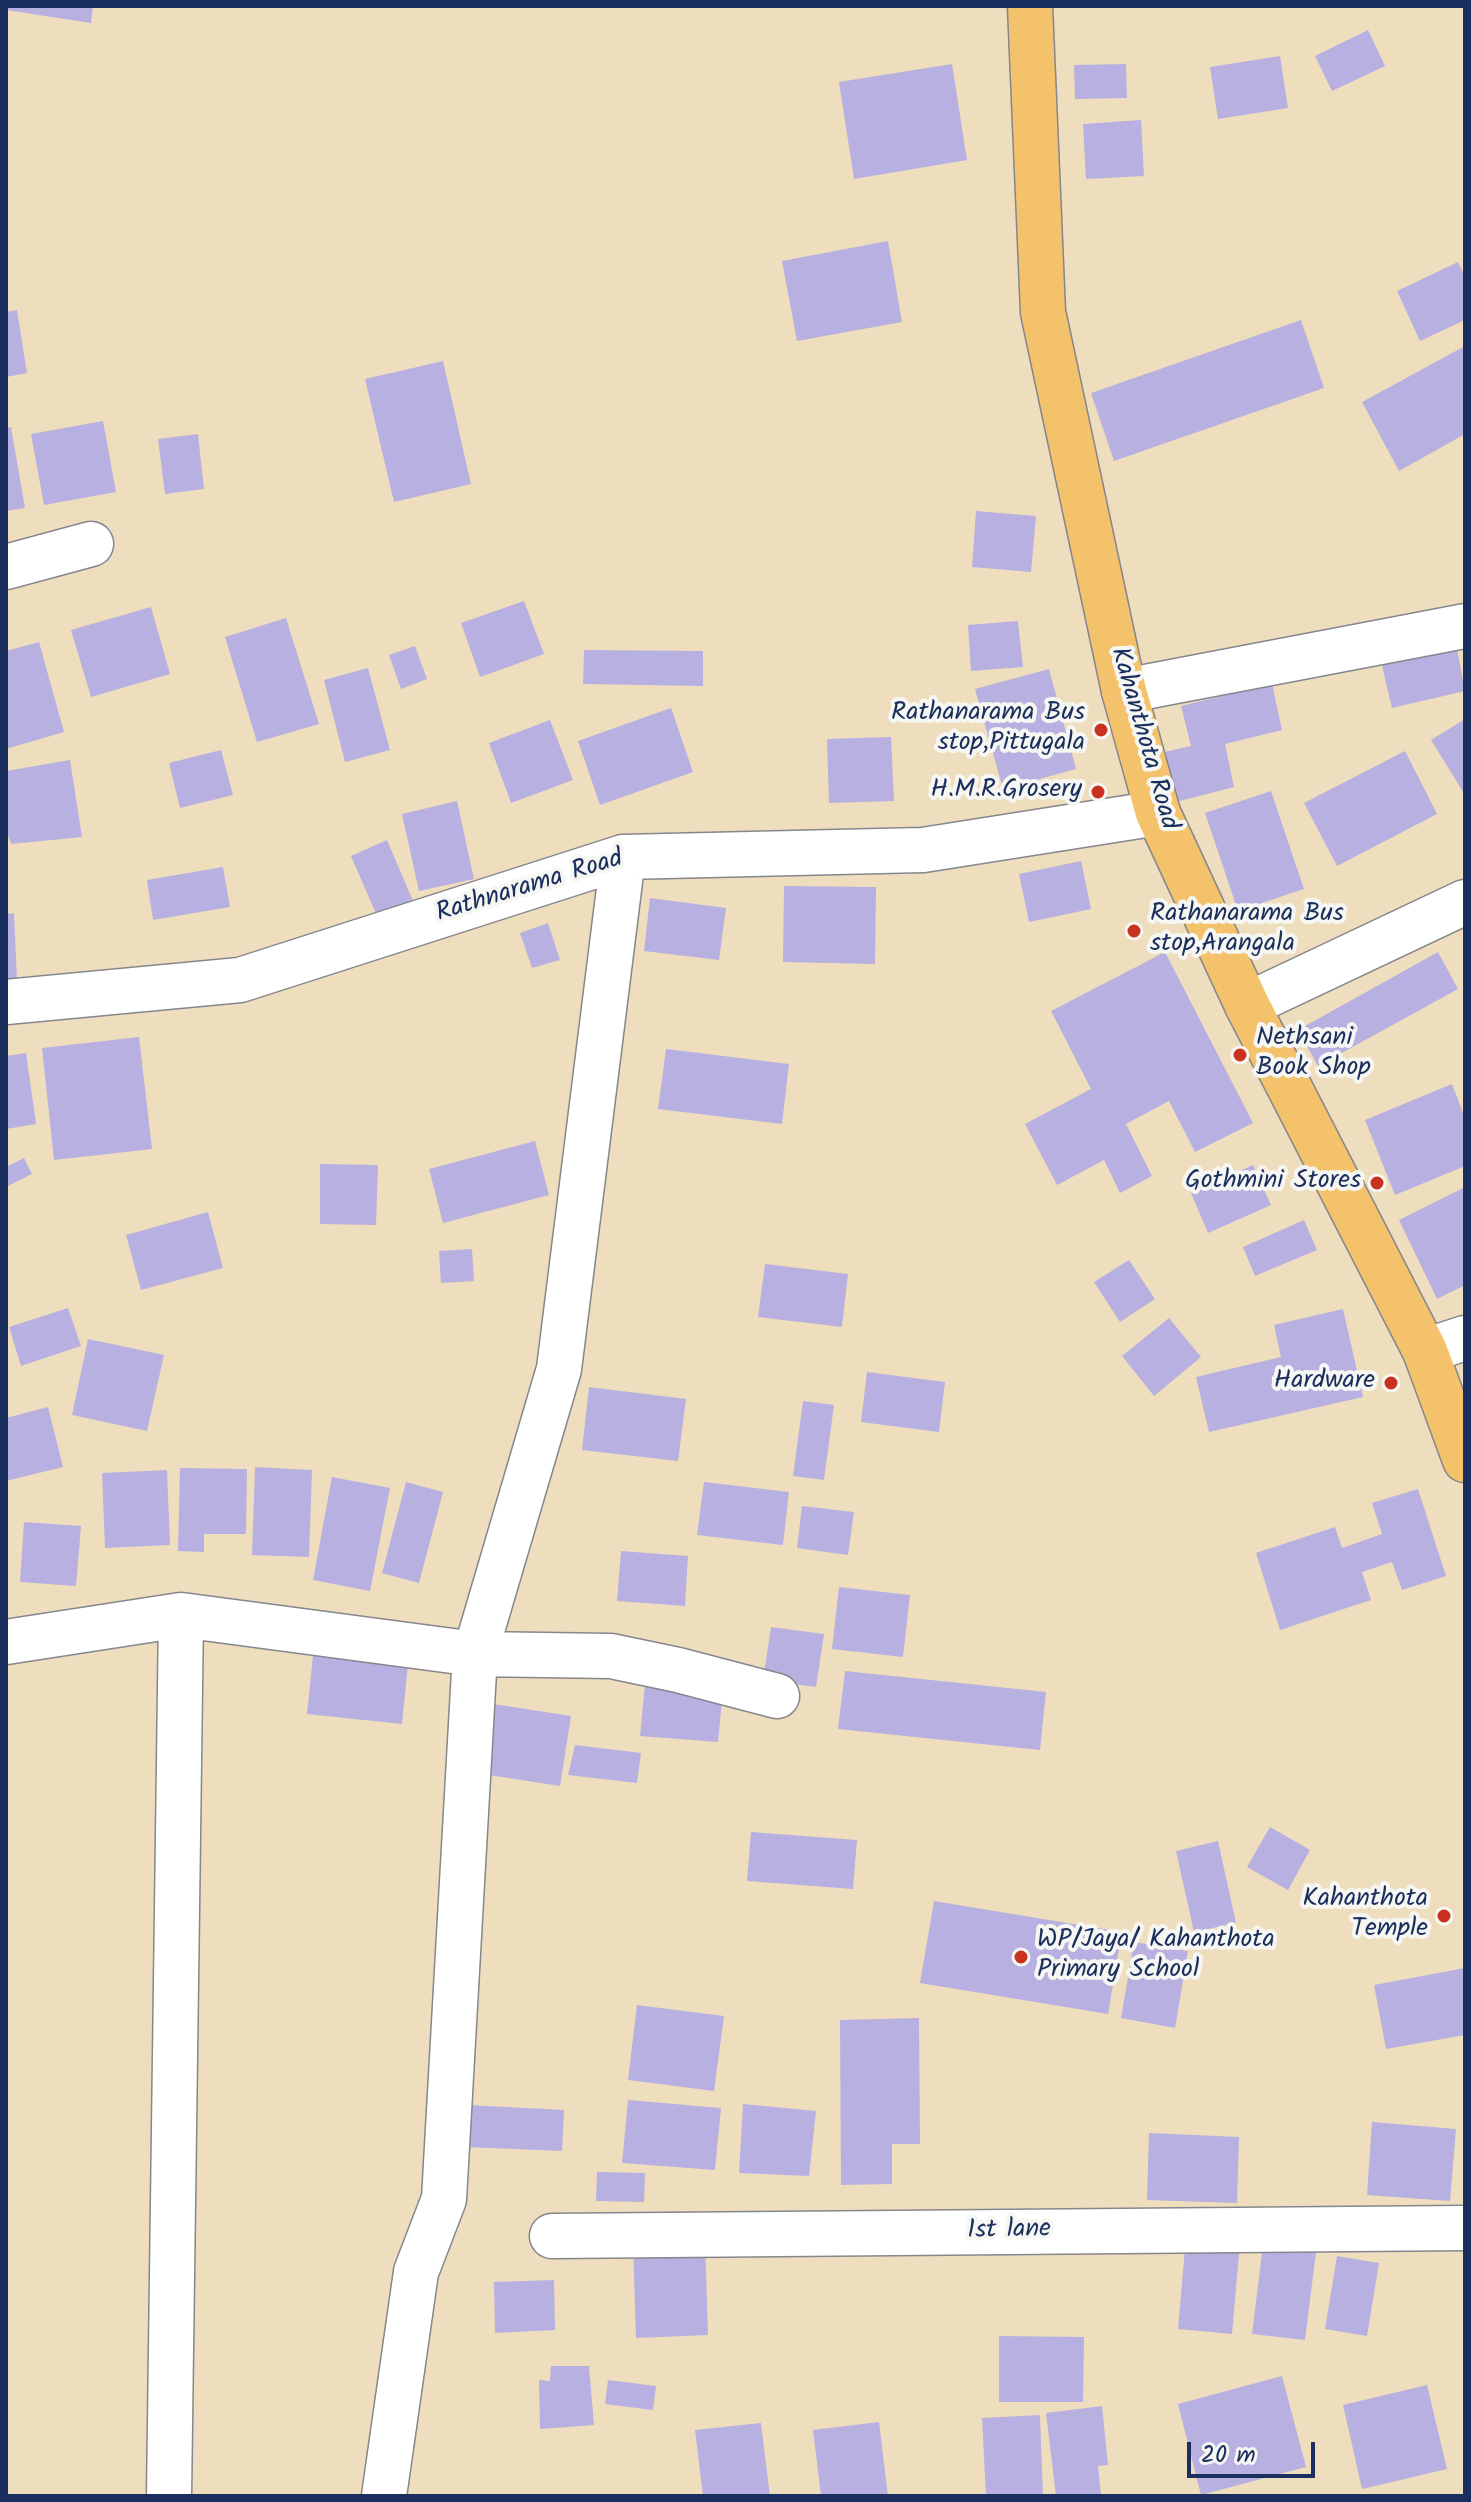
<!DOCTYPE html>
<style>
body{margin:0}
#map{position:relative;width:1471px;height:2502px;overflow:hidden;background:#efdebd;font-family:Kalam,sans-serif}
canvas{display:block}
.frame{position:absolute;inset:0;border:8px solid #1b2f5e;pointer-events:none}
.scale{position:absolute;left:1187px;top:2442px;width:128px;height:36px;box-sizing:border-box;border:4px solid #1b2f5e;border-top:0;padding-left:10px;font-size:24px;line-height:28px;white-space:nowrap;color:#1b2f5e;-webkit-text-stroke:6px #f6f6f2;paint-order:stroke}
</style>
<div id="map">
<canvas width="1471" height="2502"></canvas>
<div class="frame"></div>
<div class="scale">20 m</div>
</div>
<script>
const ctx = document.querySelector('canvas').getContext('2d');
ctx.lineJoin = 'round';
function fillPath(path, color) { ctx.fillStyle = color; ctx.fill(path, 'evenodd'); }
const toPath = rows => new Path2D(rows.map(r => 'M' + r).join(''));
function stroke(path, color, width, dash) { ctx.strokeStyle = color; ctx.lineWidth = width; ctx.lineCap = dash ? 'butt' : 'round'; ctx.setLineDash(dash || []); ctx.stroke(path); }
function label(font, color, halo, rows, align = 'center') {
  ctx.font = font + ' Kalam,sans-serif'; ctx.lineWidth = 8; ctx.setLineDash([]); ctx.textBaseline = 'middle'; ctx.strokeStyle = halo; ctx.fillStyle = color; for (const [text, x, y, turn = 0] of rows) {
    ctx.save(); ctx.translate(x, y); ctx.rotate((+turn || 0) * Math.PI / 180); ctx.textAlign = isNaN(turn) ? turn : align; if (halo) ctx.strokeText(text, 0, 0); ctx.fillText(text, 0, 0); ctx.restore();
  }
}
const building = toPath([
 [6,6,93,6,91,23,6,10],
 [1368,30,1385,66,1332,91,1315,56],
 [1280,56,1288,108,1218,119,1210,67],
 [952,64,967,160,854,179,839,82],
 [1126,64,1127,98,1075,99,1074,65],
 [1141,120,1144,176,1086,179,1083,124],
 [888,241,902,322,797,341,782,261],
 [1458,262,1465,277,1465,320,1420,341,1397,291],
 [17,310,27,373,6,377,6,312],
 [1301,320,1324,388,1114,461,1091,393],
 [1465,346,1465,434,1399,471,1362,402],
 [443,361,471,484,394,502,365,379],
 [103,421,116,492,44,505,31,434],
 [11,427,25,508,6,511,6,428],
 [198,434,204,489,165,494,158,439],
 [976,511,1036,516,1031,572,972,567],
 [524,601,544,654,480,677,461,623],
 [151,607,170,674,91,697,71,630],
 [286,618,319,724,257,742,225,637],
 [1018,621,1023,667,971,671,968,625],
 [1455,639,1465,691,1392,708,1380,657],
 [39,642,64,732,6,749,6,651],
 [415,646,427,679,401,689,389,655],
 [584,650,703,651,703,686,583,684],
 [368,668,390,750,345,762,324,680],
 [1049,669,1076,769,1003,789,975,689],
 [1272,684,1282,730,1225,744,1234,787,1172,803,1160,753,1191,746,1181,706],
 [671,708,693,772,600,805,578,741],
 [1465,719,1465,795,1431,740],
 [550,720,573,780,511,803,489,743],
 [891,737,894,801,829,803,827,739],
 [221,750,233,795,180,808,169,763],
 [1405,751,1437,814,1337,866,1304,803],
 [70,760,82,837,11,844,6,829,6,771],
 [1271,791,1304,889,1238,911,1205,813],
 [457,801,474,879,419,891,402,814],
 [387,840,413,901,377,916,351,856],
 [1081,861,1091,909,1029,922,1019,874],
 [223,867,230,907,153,920,147,880],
 [784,886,876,887,875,964,783,962],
 [650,898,726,908,719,960,644,951],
 [14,913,17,981,6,981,6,914],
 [548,923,560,960,532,968,520,933],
 [1165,952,1253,1123,1195,1152,1169,1101,1126,1124,1152,1176,1120,1193,1104,1160,1057,1185,1025,1124,1091,1089,1051,1011],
 [1438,952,1458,989,1318,1066,1298,1030],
 [139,1037,152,1149,54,1160,42,1048],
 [666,1049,789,1064,782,1124,658,1109],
 [26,1053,36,1124,6,1129,6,1056],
 [1452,1084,1465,1118,1465,1166,1395,1195,1365,1120],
 [535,1141,549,1195,443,1223,429,1169],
 [24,1158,32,1174,8,1186,6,1167],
 [320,1164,378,1165,376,1225,320,1224],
 [1253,1165,1271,1205,1208,1233,1191,1193],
 [1465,1187,1465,1285,1437,1299,1399,1220],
 [208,1212,223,1268,141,1290,126,1235],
 [1304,1220,1317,1250,1255,1276,1243,1247],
 [472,1249,474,1281,441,1283,439,1251],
 [1129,1260,1155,1299,1120,1322,1094,1282],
 [765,1264,848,1274,842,1327,758,1317],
 [68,1308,81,1346,21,1366,9,1327],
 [1343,1309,1363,1397,1209,1432,1196,1377,1281,1357,1274,1325],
 [1169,1318,1201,1357,1154,1396,1122,1356],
 [88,1339,164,1355,147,1431,72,1415],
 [867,1372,945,1382,939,1432,861,1422],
 [589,1387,686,1399,678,1461,582,1450],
 [803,1401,834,1405,824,1480,793,1476],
 [48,1407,63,1467,6,1481,6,1418],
 [255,1467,312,1470,309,1557,252,1555],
 [180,1468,247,1469,246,1534,204,1534,204,1552,178,1551],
 [167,1470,170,1545,105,1548,102,1473],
 [332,1477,390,1488,370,1591,313,1580],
 [406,1482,443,1492,419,1583,382,1573],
 [704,1482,789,1492,783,1545,697,1535],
 [1418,1489,1446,1576,1402,1590,1392,1562,1362,1572,1371,1600,1280,1630,1256,1553,1335,1527,1342,1548,1382,1534,1372,1503],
 [802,1506,854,1512,848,1555,797,1548],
 [24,1522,81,1526,76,1586,20,1582],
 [621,1551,688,1556,685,1606,617,1601],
 [839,1587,910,1595,903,1657,832,1649],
 [771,1627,824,1634,816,1687,763,1680],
 [314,1645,409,1654,402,1724,307,1714],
 [845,1671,1046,1692,1040,1750,838,1729],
 [645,1684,723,1691,718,1742,640,1736],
 [487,1703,571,1716,560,1786,476,1773],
 [575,1745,641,1753,637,1783,568,1775],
 [1270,1827,1310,1850,1288,1890,1247,1867],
 [751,1832,857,1840,853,1889,747,1881],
 [1218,1841,1236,1923,1194,1932,1176,1851],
 [934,1901,1122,1932,1108,2014,920,1983],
 [1134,1942,1188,1951,1175,2028,1121,2018],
 [1465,1968,1465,2035,1386,2049,1374,1985],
 [637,2005,724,2016,714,2091,628,2080],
 [919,2018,920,2144,892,2144,892,2184,841,2185,840,2020],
 [628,2100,721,2108,715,2170,622,2163],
 [743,2104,816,2111,809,2176,739,2173],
 [467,2105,564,2110,562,2151,465,2147],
 [1372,2122,1456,2129,1450,2201,1367,2195],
 [1149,2133,1239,2137,1237,2203,1147,2200],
 [597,2172,645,2173,644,2202,596,2201],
 [1186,2237,1240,2242,1232,2334,1178,2329],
 [1264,2237,1317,2244,1305,2340,1252,2334],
 [705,2240,708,2335,636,2338,633,2243],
 [1337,2256,1379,2263,1367,2336,1325,2329],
 [554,2280,555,2330,495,2333,494,2282],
 [999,2336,1084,2337,1083,2402,999,2402],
 [551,2366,589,2366,594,2425,540,2429,539,2380,550,2381],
 [1282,2376,1306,2467,1201,2495,1178,2404],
 [608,2380,656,2386,653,2410,605,2404],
 [1427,2385,1447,2469,1362,2489,1343,2405],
 [1102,2406,1108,2465,1098,2466,1101,2495,1056,2496,1046,2413],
 [1040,2415,1043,2496,986,2496,982,2418],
 [879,2422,888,2496,821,2496,813,2430],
 [761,2423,770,2496,703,2496,695,2430]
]);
const minor = toPath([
 [6,567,91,544],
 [1124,691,1465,626],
 [6,1002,240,980,623,857,923,850,1158,813],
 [1247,1005,1465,902],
 [1425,1351,1465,1338],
 [6,1642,181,1615,475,1654,611,1656,678,1670,777,1696],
 [552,2236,1465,2228],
 [169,2496,181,1615],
 [384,2496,416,2272,444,2199,475,1654,559,1369,623,857]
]);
const major = toPath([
 [1030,6,1043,312,1124,691,1158,813,1247,1005,1425,1351,1465,1460]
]);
const markers = [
 [1101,730,8,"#c8321e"],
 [1098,792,8,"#c8321e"],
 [1134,931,8,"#c8321e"],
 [1240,1055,8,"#c8321e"],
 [1377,1183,8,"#c8321e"],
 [1391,1383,8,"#c8321e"],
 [1444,1916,8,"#c8321e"],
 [1021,1957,8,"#c8321e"]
];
const poiNames = [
 ["Rathanarama Bus",1085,715],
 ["stop,Pittugala",1085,745],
 ["H.M.R.Grosery",1082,792],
 ["Rathanarama Bus",1150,916,"left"],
 ["stop,Arangala",1150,946,"left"],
 ["Nethsani",1256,1040,"left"],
 ["Book Shop",1256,1070,"left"],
 ["Gothmini Stores",1361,1183],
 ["Hardware",1375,1383],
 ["Kahanthota",1428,1901],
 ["Temple",1428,1931],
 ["WP/Jaya/ Kahanthota",1037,1942,"left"],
 ["Primary School",1037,1972,"left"]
];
const streetNames = [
 ["Kahanthota Road",1142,739,74],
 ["Rathnarama Road",530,888,-17],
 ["1st lane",1009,2232,-1]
];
fillPath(building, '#b8b0e0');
stroke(minor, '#85868e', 47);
stroke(major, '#85868e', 47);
stroke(minor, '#fff', 44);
stroke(major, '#f3c26a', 44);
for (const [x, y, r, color] of markers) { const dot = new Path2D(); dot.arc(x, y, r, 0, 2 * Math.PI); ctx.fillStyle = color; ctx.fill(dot); stroke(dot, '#f6f6f2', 3); }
label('26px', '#1b2f5e', '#f6f6f2', poiNames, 'right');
label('26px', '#1b2f5e', '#f6f6f2', streetNames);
</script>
